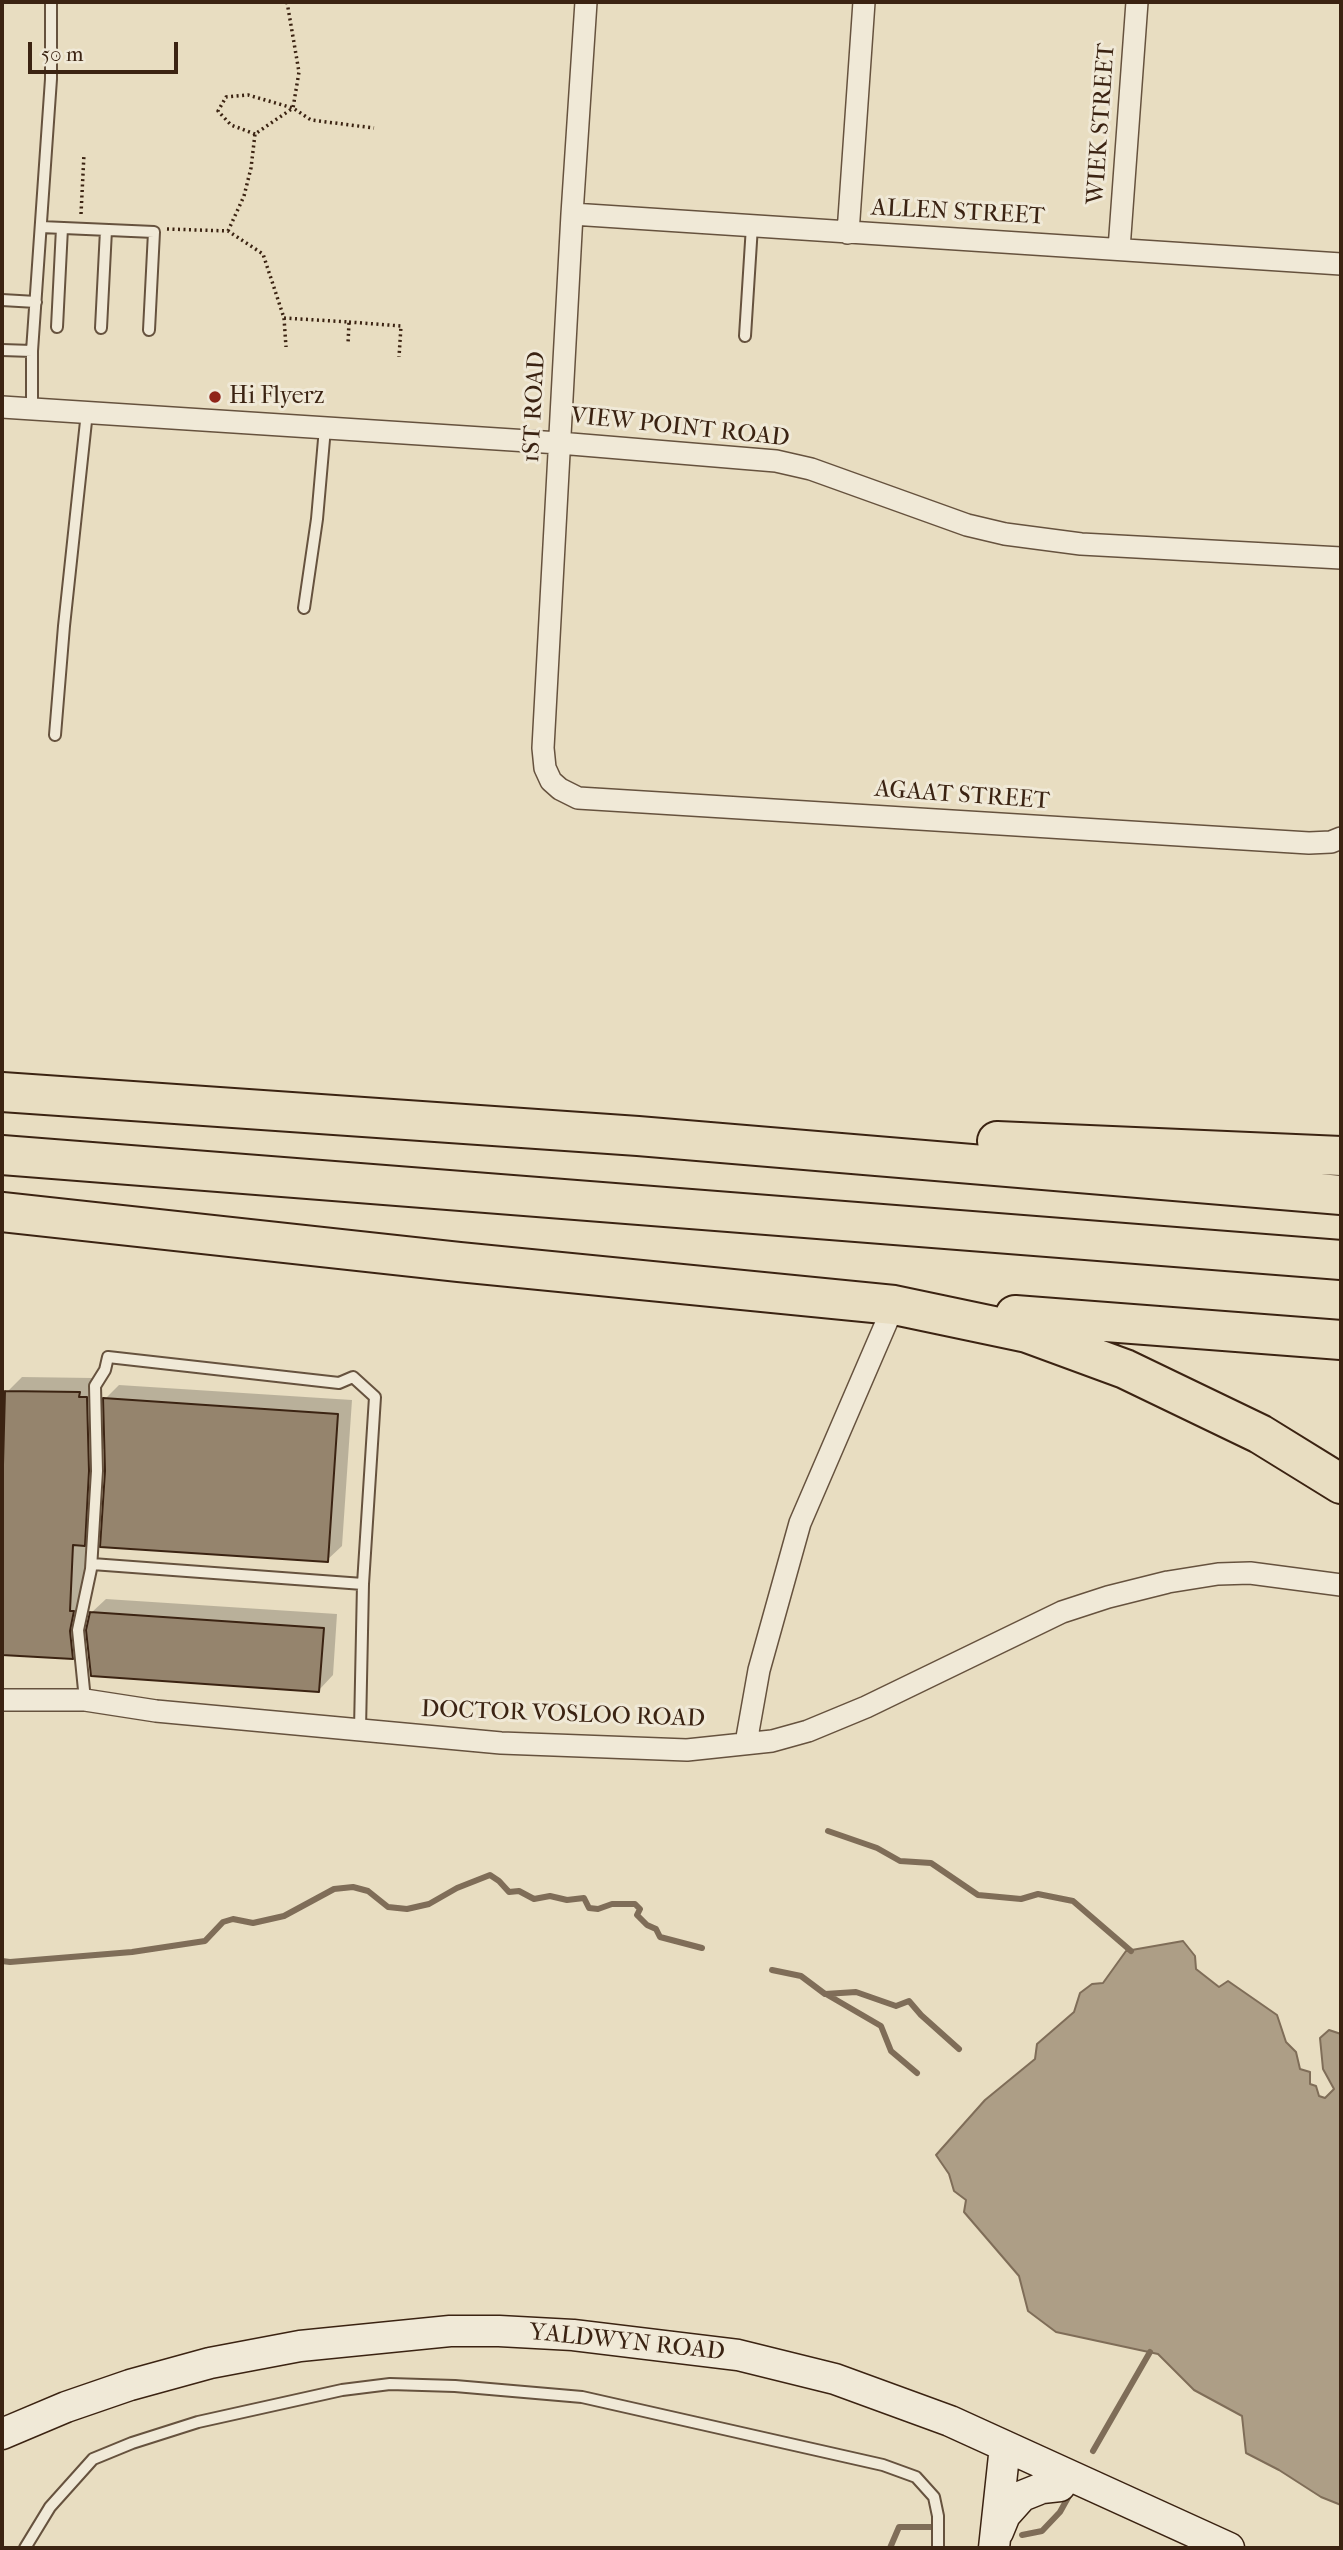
<!DOCTYPE html>
<style>
body{margin:0}
#map{position:relative;width:1343px;height:2550px;overflow:hidden;background:#e8ddc1;font-family:"IM FELL French Canon",serif}
canvas{display:block}
.frame{position:absolute;inset:0;border:4px solid #3b2312;pointer-events:none}
.scale{position:absolute;left:28px;top:42px;width:150px;height:32px;box-sizing:border-box;border:4px solid #3b2312;border-top:0;padding-left:9px;font-size:21px;line-height:24px;white-space:nowrap;color:#3b2312;-webkit-text-stroke:5px #f0e9d7;paint-order:stroke}
</style>
<div id="map">
<canvas width="1343" height="2550"></canvas>
<div class="frame"></div>
<div class="scale">50 m</div>
</div>
<script>
const ctx = document.querySelector('canvas').getContext('2d');
ctx.lineJoin = 'round';
function fillPath(path, color) { ctx.fillStyle = color; ctx.fill(path, 'evenodd'); }
const toPath = rows => new Path2D(rows.map(r => 'M' + r).join(''));
function stroke(path, color, width, dash) { ctx.strokeStyle = color; ctx.lineWidth = width; ctx.lineCap = dash ? 'butt' : 'round'; ctx.setLineDash(dash || []); ctx.stroke(path); }
function label(font, color, halo, rows, align = 'center') {
  ctx.font = font + ' "IM FELL French Canon",serif'; ctx.lineWidth = 6; ctx.setLineDash([]); ctx.textBaseline = 'middle'; ctx.strokeStyle = halo; ctx.fillStyle = color; for (const [text, x, y, turn = 0] of rows) {
    ctx.save(); ctx.translate(x, y); ctx.rotate((+turn || 0) * Math.PI / 180); ctx.textAlign = isNaN(turn) ? turn : align; if (halo) ctx.strokeText(text, 0, 0); ctx.fillText(text, 0, 0); ctx.restore();
  }
}
const water = toPath([
 [1183,1941,1195,1956,1196,1969,1219,1987,1228,1981,1277,2015,1286,2042,1296,2052,1300,2069,1310,2072,1310,2084,1316,2086,1319,2096,1325,2098,1334,2089,1323,2069,1320,2038,1329,2030,1341,2034,1341,2505,1321,2497,1279,2470,1246,2453,1242,2416,1194,2390,1158,2354,1056,2332,1028,2311,1019,2276,964,2212,966,2200,954,2191,949,2174,936,2155,985,2100,1035,2059,1037,2044,1074,2012,1080,1993,1092,1984,1103,1983,1126,1951,1183,1941]
]);
const shadow = toPath([
 [22,1377,93,1378,93,1383,101,1383,102,1402,119,1385,352,1400,342,1546,327,1560,106,1449,103,1449,98,1530,86,1542,84,1615,86,1635,91,1613,106,1599,337,1614,333,1675,319,1690,89,1641,72,1657,2,1653,2,1551,7,1392]
]);
const stream = toPath([
 [828,1831,877,1848,900,1861,931,1863,978,1895,1021,1899,1038,1894,1073,1901,1131,1951],
 [2,1961,10,1962,132,1952,205,1941,223,1922,233,1919,253,1923,284,1916,334,1889,353,1887,368,1891,388,1907,407,1909,429,1904,457,1888,490,1875,499,1881,509,1892,519,1891,534,1899,550,1896,567,1900,584,1898,589,1908,598,1909,612,1904,635,1904,640,1909,637,1915,647,1925,656,1929,660,1937,702,1948],
 [772,1970,801,1976,825,1994,856,1992,896,2006,909,2001,921,2015,959,2049],
 [826,1994,881,2026,891,2051,917,2073],
 [1093,2451,1150,2352],
 [1022,2535,1042,2531,1060,2512,1070,2494],
 [890,2548,899,2527,937,2527]
]);
const building = toPath([
 [5,1391,80,1392,79,1397,87,1397,89,1471,85,1546,73,1545,70,1611,74,1611,70,1631,73,1659,2,1655,2,1501,5,1391],
 [103,1398,338,1414,328,1562,100,1547,105,1471,103,1398],
 [90,1612,324,1628,319,1692,91,1676,86,1630,90,1612]
]);
const path = toPath([
 [255,134,231,125,218,111,226,97,248,95,293,108,311,120,374,128],
 [81,214,84,154],
 [167,229,228,231,263,254,284,318,286,347],
 [228,231,244,196,251,168,255,134,293,108,299,72,287,2],
 [284,318,349,322,348,344],
 [349,322,401,326,399,357]
]);
const lane = toPath([
 [41,227,154,232,149,330],
 [2,300,36,302],
 [57,327,62,228],
 [101,328,106,230],
 [745,336,752,226],
 [2,350,32,351],
 [32,408,32,351,51,79,51,2],
 [304,608,317,519,325,428],
 [55,735,64,626,87,412],
 [92,1564,363,1584],
 [85,1700,78,1630,91,1569,97,1471,95,1386,105,1370,108,1357,339,1383,353,1377,375,1397,363,1584,360,1729],
 [25,2548,50,2507,93,2459,132,2443,198,2422,342,2390,390,2384,455,2386,582,2397,883,2465,916,2477,934,2497,938,2516,938,2548]
]);
const street = toPath([
 [586,2,572,214,543,748,545,768,551,781,560,789,578,798,1309,843,1331,842,1341,838],
 [572,214,1341,264],
 [848,233,864,2],
 [1119,249,1137,2],
 [2,407,559,443,776,461,811,469,967,525,1005,534,1081,544,1341,558],
 [2,1700,85,1700,156,1711,501,1743,687,1750,772,1741,808,1731,866,1707,1062,1612,1108,1597,1168,1582,1218,1574,1250,1573,1341,1585],
 [746,1743,759,1670,800,1523,894,1305]
]);
const secondary = toPath([
 [2,2434,66,2407,130,2385,210,2363,300,2346,450,2331,499,2331,573,2335,738,2355,835,2379,950,2421,1229,2548],
 [998,2532,1005,2515,1022,2496,1042,2488,1060,2486],
 [994,2548,1005,2446]
]);
const highway = toPath([
 [2,1092,638,1136,1341,1195],
 [997,1141,1341,1156],
 [2,1155,1341,1260],
 [2,1212,459,1262,894,1305,1027,1333,1125,1369,1260,1434,1341,1484],
 [1015,1315,1341,1340]
]);
const markers = [
 [215,397,7,"#8f2418"]
];
const streetNames = [
 ["WIEK STREET",1102,124,-86],
 ["ALLEN STREET",958,213,3],
 ["1ST ROAD",535,407,-87],
 ["VIEW POINT ROAD",680,428,6],
 ["AGAAT STREET",962,796,4],
 ["DOCTOR VOSLOO ROAD",563,1715,2],
 ["YALDWYN ROAD",627,2343,6]
];
const poiNames = [
 ["Hi Flyerz",229,397]
];
fillPath(water, '#ad9e86');
stroke(water, '#7f6d58', 2);
fillPath(shadow, '#0003');
stroke(stream, '#7f6d58', 6);
fillPath(building, '#95846d');
stroke(building, '#3b2312', 2);
stroke(lane, '#66523e', 14);
stroke(street, '#66523e', 24);
stroke(secondary, '#3b2312', 33);
stroke(highway, '#3b2312', 42);
stroke(path, '#3b2312', 3.5, [2, 3.5]);
stroke(lane, '#f0e9d7', 10);
stroke(street, '#f0e9d7', 21);
stroke(secondary, '#f0e9d7', 30);
stroke(highway, '#e8ddc1', 38);
for (const [x, y, r, color] of markers) { const dot = new Path2D(); dot.arc(x, y, r, 0, 2 * Math.PI); ctx.fillStyle = color; ctx.fill(dot); stroke(dot, '#f0e9d7', 2.5); }
label('24px', '#3b2312', '#f0e9d7', streetNames);
label('24px', '#3b2312', '#f0e9d7', poiNames, 'left');
</script>
